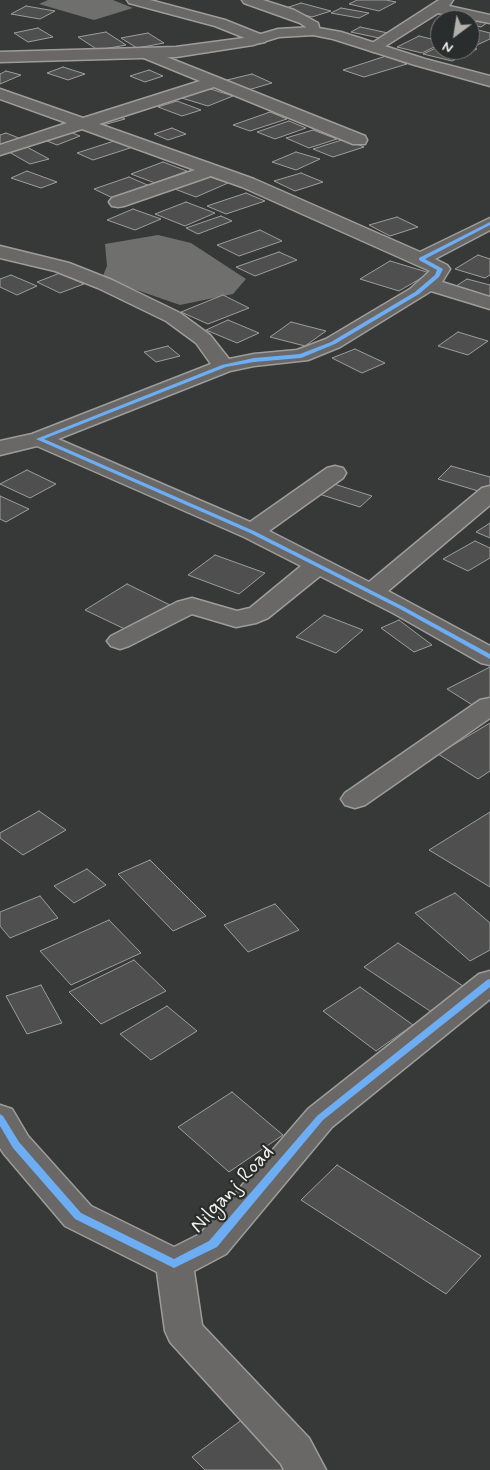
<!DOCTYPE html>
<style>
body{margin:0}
#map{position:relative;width:490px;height:1470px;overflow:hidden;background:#373838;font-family:Mynerve,sans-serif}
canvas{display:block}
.north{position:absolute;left:430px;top:10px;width:50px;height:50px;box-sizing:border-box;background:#2a2d2e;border:1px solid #7b7b78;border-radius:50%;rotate:211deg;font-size:14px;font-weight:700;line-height:20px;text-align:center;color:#f4f1e8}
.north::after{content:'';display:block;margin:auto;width:18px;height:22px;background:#b2b0aa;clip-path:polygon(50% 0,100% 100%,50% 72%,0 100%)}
</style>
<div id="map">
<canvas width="490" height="1470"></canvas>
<div class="north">N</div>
</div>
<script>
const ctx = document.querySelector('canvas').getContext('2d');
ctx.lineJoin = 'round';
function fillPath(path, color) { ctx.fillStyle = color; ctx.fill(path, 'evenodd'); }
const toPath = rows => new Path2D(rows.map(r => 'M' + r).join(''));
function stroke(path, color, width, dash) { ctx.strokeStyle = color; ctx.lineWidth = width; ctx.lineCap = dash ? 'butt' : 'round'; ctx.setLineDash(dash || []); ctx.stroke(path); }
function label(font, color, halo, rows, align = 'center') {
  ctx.font = font + ' Mynerve,sans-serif'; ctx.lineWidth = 4.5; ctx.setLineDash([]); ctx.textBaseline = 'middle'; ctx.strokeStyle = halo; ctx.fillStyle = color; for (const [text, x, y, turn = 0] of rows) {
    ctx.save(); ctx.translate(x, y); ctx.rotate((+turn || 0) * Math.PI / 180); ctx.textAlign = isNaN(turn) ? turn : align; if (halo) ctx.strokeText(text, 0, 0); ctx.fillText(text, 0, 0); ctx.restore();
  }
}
const water = toPath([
 [48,0,113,0,133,8,94,20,39,4],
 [158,235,191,243,246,279,233,294,180,305,102,278,107,266,105,244]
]);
const building = toPath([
 [357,0,386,0,396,2,379,11,349,4,357,0],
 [301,3,331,11,312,17,283,9,301,3],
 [26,6,55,11,40,19,11,14,26,6],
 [341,8,369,13,359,18,331,13,341,8],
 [459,14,480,19,475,21,487,23,481,27,470,24,470,20,449,20,459,14],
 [360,27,388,33,379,38,351,32,360,27],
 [38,28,53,37,28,42,14,33,38,28],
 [478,30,490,33,490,39,477,45,470,44,470,33,478,30],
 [106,32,126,45,98,50,78,37,106,32],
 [148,33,164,43,137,48,121,38,148,33],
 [419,36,440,41,440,44,422,53,397,47,419,36],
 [440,46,440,50,470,50,470,48,477,49,452,61,423,54,440,46],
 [386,56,407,64,364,77,343,70,386,56],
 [63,67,85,74,68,80,47,73,63,67],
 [149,70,163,76,145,82,130,76,149,70],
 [6,71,21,75,0,84,0,74,6,71],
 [252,74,272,83,248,90,227,80,252,74],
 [201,86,233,96,208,106,175,96,201,86],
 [177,101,201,110,182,116,158,107,177,101],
 [270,112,287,119,250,131,233,125,270,112],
 [114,114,125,119,103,125,92,121,114,114],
 [289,121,306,128,275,139,257,132,289,121],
 [172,128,186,134,168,140,154,134,172,128],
 [313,130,337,139,309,148,286,138,313,130],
 [70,132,80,136,57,145,47,141,70,132],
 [6,133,19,138,0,145,0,135,6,133],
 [345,139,364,147,333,157,313,149,345,139],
 [117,140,133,147,93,160,77,153,117,140],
 [27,147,49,159,30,164,9,152,27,147],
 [296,152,320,159,296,170,272,162,296,152],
 [163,162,187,171,155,183,131,174,163,162],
 [27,171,57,182,41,188,11,178,27,171],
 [301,173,323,182,295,191,274,181,301,173],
 [204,175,228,183,196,197,172,188,204,175],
 [129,177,152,187,117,200,94,189,129,177],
 [246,193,265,201,226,214,207,206,246,193],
 [186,202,215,213,185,226,155,214,186,202],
 [133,209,161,219,135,230,107,220,133,209],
 [221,216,232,221,198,234,186,228,221,216],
 [397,217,418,227,390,236,369,225,397,217],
 [260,230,282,241,239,256,217,245,260,230],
 [279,252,297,260,255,276,236,267,279,252],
 [478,255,490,259,490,275,485,278,455,269,478,255],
 [390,261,430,273,399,291,360,279,390,261],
 [60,273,84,284,60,293,37,282,60,273],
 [11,275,37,286,17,295,0,287,0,279,11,275],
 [467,279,490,285,490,298,453,288,467,279],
 [223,295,249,308,208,324,181,312,223,295],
 [228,320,259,333,237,343,206,330,228,320],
 [291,322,326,331,305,346,270,337,291,322],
 [458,332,488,341,468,355,438,346,458,332],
 [168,346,180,356,156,362,144,352,168,346],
 [355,349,385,363,362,373,332,358,355,349],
 [451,466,490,477,490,488,485,493,438,479,451,466],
 [27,470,56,484,30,498,0,484,27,470],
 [331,483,372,496,360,507,319,494,331,483],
 [0,496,29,509,6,522,0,519,0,496],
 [490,523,490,538,476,532,490,523],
 [475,541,490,548,490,558,468,571,443,559,475,541],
 [215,555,265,573,239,594,188,575,215,555],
 [127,584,172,606,131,632,85,610,127,584],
 [324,615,363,630,336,653,296,637,324,615],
 [399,620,432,645,414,652,381,628,399,620],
 [490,667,490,698,474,706,447,689,490,667],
 [490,723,490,771,478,779,438,754,490,723],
 [39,811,66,830,23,855,0,838,0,833,39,811],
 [490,812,490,887,429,850,490,812],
 [150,860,206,916,173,931,118,874,150,860],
 [87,869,106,885,74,903,54,886,87,869],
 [455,893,490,923,490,950,470,961,415,913,455,893],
 [40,896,58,918,10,938,0,926,0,912,40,896],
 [275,904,299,930,248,952,224,925,275,904],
 [109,920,141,953,71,985,40,951,109,920],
 [398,943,469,990,436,1015,364,967,398,943],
 [134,960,166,991,101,1024,69,992,134,960],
 [41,985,62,1023,27,1034,6,996,41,985],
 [360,987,413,1025,376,1051,323,1011,360,987],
 [167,1006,197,1031,151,1060,120,1034,167,1006],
 [232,1092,283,1135,229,1172,178,1127,232,1092],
 [337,1165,481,1256,446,1294,301,1200,337,1165],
 [251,1413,307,1470,205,1470,192,1457,251,1413]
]);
const street = toPath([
 [127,0,150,0,225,20,265,36,267,39,265,42,260,43,255,42,215,26,129,3,127,0],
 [242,0,263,0,294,10,318,23,320,31,318,34,308,34,306,27,300,23,244,3,242,0],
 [439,0,453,0,449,6,490,15,490,23,438,13,379,50,374,52,369,50,366,47,439,0],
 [144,48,365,136,367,140,365,144,353,144,214,87,99,124,254,179,420,252,490,218,490,230,435,259,447,265,450,269,442,282,490,297,490,309,431,291,340,347,308,360,254,366,230,371,58,439,250,522,327,468,335,466,343,468,346,473,343,478,269,531,369,582,482,488,490,486,490,505,388,591,490,646,490,665,481,663,393,613,320,576,268,618,256,623,236,627,192,614,129,646,120,649,111,646,107,641,111,636,177,602,192,598,237,611,250,608,301,566,244,537,37,446,0,455,0,441,32,434,211,364,196,343,166,321,98,288,55,271,0,258,0,246,69,263,112,280,180,313,210,335,229,359,254,354,297,350,326,339,410,289,430,271,242,187,211,176,124,206,118,207,112,206,109,202,112,198,195,170,82,129,0,155,0,145,67,123,0,99,0,89,83,118,200,81,139,56,136,53,139,50,144,48],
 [490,698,490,718,365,805,355,808,345,805,341,799,345,793,480,700,490,698],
 [490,971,490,999,332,1127,226,1254,194,1271,202,1325,309,1438,326,1470,284,1470,281,1464,170,1342,165,1331,157,1272,65,1226,4,1154,0,1148,0,1105,12,1109,28,1136,91,1206,174,1247,200,1234,308,1109,479,974,490,971]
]);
const secondary = toPath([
 [313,27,341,32,425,59,490,76,490,86,415,65,333,39,313,35,279,37,253,45,176,57,0,62,0,52,176,47,251,37,278,29,313,27]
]);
const cycleway = toPath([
 [490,222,490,225,425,259,443,269,439,277,419,294,335,344,301,358,254,362,226,367,44,439,254,531,404,607,490,654,490,659,400,609,250,533,36,439,222,365,254,358,300,354,331,342,415,292,435,275,437,270,419,260,419,258,490,222],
 [490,979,490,987,323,1120,217,1247,174,1268,75,1219,13,1148,0,1126,0,1114,3,1116,19,1142,81,1213,174,1259,209,1241,317,1116,487,980,490,979]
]);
const nearStreetnames = [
 ["Nilganj Road",233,1190,-47]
];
fillPath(water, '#6f706d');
fillPath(building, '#4f4f4f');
stroke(building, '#9d9d9b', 1);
stroke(street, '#9d9d9b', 3);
stroke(secondary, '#9d9d9b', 3);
fillPath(street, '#696866');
fillPath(secondary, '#696866');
fillPath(cycleway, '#6dadf4');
label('21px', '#f4f1e8', '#2a2d2e', nearStreetnames);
</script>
